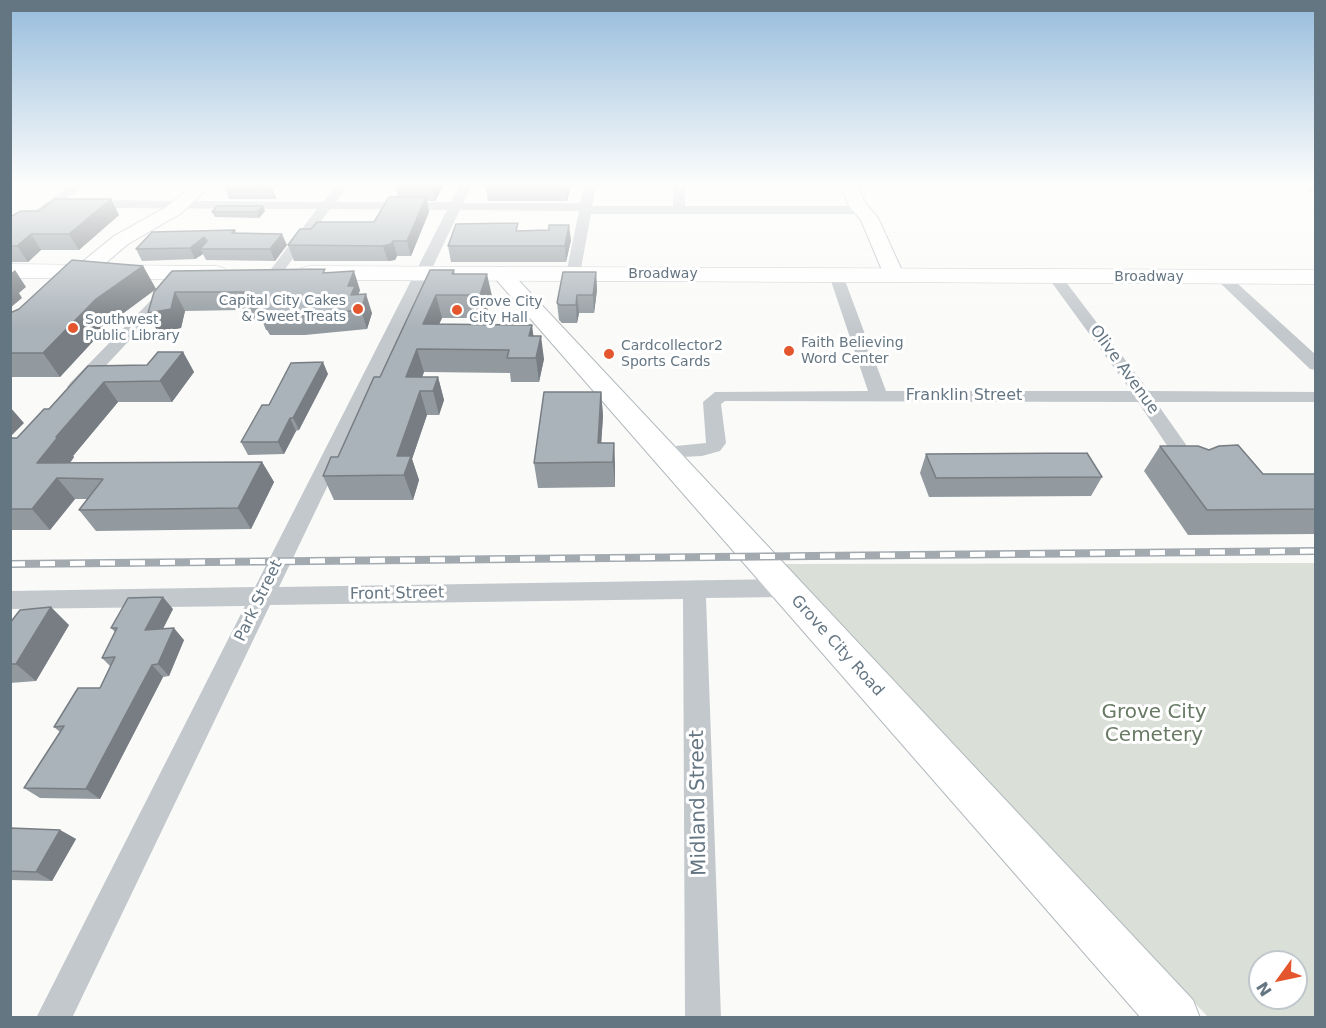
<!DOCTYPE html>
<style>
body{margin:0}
#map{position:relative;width:1326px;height:1028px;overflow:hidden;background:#fafaf8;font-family:"DejaVu Sans",sans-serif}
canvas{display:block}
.frame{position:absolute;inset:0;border:12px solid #657683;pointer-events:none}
.north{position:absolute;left:1248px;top:950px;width:60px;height:60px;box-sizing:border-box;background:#fff;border:2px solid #c1c8cd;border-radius:50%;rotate:237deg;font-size:16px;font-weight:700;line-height:24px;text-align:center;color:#657683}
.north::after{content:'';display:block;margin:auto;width:21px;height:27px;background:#e4572e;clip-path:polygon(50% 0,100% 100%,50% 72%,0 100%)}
</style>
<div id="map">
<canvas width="1326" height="1028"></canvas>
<div class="frame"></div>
<div class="north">N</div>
</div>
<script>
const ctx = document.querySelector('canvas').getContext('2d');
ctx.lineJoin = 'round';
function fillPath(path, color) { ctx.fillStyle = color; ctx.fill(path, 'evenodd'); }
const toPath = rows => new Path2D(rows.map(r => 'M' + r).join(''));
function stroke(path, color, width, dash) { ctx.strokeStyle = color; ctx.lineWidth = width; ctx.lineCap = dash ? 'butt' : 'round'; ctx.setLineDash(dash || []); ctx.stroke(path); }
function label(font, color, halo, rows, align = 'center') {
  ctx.font = font + ' "DejaVu Sans",sans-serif'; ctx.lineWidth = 6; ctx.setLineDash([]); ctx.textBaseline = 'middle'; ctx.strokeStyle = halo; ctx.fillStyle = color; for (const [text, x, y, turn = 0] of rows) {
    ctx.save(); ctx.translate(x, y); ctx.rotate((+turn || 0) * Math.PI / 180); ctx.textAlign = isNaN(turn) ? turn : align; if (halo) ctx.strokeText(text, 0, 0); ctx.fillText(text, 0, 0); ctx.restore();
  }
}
const green = toPath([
 [1315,563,1315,1017,1208,1017,780,564],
 [1260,962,1296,962,1296,998,1260,998]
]);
const street = toPath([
 [71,185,85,185,10,238,10,228,71,185],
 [336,185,348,185,336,202,451,202,460,185,472,185,463,203,580,203,584,185,596,185,592,206,673,206,673,185,685,185,685,206,861,206,867,210,861,214,591,214,580,274,573,278,566,274,579,211,460,210,279,587,784,579,792,582,796,588,792,594,784,597,706,598,721,1018,685,1018,683,599,270,605,72,1018,36,1018,245,606,10,609,10,591,255,587,447,210,330,209,280,276,275,277,268,273,317,209,85,208,79,204,85,200,323,202,336,185],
 [1300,185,1316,186,1316,194,1302,188,1300,185],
 [836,271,843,275,886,391,1131,391,1047,276,1054,272,1059,273,1149,391,1316,392,1316,402,1156,402,1201,466,1198,471,1191,473,1184,471,1138,402,725,401,721,404,726,443,720,451,702,456,663,458,656,456,653,452,656,448,706,443,703,402,715,392,868,391,829,275,836,271],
 [1222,273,1227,274,1316,355,1316,370,1310,369,1217,280,1215,277,1217,274,1222,273],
 [167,288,174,292,172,295,82,391,70,391,67,387,70,383,162,289,167,288]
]);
const secondary = toPath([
 [193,185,211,185,180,214,128,244,18,338,10,340,10,321,114,236,168,206,193,185],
 [841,185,857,185,866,204,878,218,904,275,901,279,894,281,887,279,884,275,861,220,849,206,841,185],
 [501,267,508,269,1193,1000,1200,1018,1141,1018,494,277,491,273,494,269,501,267]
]);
const primary = toPath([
 [10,264,216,266,224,268,227,273,224,278,216,280,10,278,10,264],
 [309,266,1316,270,1316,284,309,280,301,278,298,273,301,268,309,266]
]);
const rail = toPath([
 [10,564,1316,551]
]);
const wall = toPath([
 [395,185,444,185,435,201,427,201,429,212,411,256,397,256,395,260,388,261,294,261,288,245,311,229,374,222,398,197],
 [485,185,571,185,567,201,488,201],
 [270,188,272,188,276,198,275,199,229,199,225,189],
 [111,199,119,215,79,250,41,250,28,262,10,262,10,217,39,211],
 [265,211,259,218,215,217,212,212],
 [235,230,236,233,287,245,275,261,206,260,203,254,195,259,142,261,136,249],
 [519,231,571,240,566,262,451,262,448,246],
 [143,266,156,289,110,323,60,377,10,377,10,313],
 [454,270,455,274,492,296,485,318,442,318,439,324,534,336,544,359,539,382,511,382,510,373,424,372,422,377,438,377,444,400,439,415,427,415,412,459,419,480,413,500,334,500,323,476,338,457,380,377],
 [596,272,597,290,594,313,579,313,577,323,562,323,559,320,557,303],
 [326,273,360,290,358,295,372,313,367,329,305,335,270,335,267,330,266,330,262,320,245,321,240,310,185,311,181,328,158,332,148,313,154,292],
 [183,352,194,372,172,402,118,402,73,456,74,457,70,463,262,462,274,482,251,529,96,531,79,510,87,499,75,499,50,530,10,530,10,438,17,438,49,409,88,366,147,365],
 [328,374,299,430,296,431,284,454,248,455,241,442,269,405],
 [601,392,603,416,601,443,614,443,615,468,615,487,538,488,534,463],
 [1160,446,1263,474,1316,474,1316,534,1188,535,1144,471],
 [926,454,1102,477,1091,496,929,497,920,473],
 [173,609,163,629,184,640,169,676,163,677,100,799,40,798,24,788,60,732,54,727,100,688,110,666,102,658,115,632,111,628],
 [10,623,69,625,36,681,10,683],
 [10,828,60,830,76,839,52,881,10,880]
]);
const shadedWall = toPath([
 [259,185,269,185,270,188,269,189,259,189],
 [431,185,444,185,435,201],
 [565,185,571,185,567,201],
 [272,188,276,198,275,199,271,189],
 [426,197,429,212,411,256,407,241],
 [111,199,119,215,79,250,69,234],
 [263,206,265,211,259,218,257,212],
 [569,225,571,240,566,262,565,246],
 [31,234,41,250,28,262,17,246],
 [282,234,287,245,275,261,270,249],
 [204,237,209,249,200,249,203,254,195,259,190,248],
 [393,241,397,256,395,260,388,261,383,246],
 [143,266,156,289,110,323,60,377,43,353,96,299],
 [15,270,26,287,19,293,22,298,10,308,10,274],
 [354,271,360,290,358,296,357,311,348,286],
 [596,272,597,290,594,313,593,295],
 [487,274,492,296,485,318,480,295],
 [175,292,185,311,181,328,158,332,148,313],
 [366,294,372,313,367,329,361,310],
 [436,295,442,318,429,347,423,324],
 [577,295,579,313,577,323,576,305],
 [532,325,535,348,533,359,529,336],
 [541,336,544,359,539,382,536,358],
 [417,349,424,372,413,401,406,377],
 [183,352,194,372,172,402,160,381],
 [323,362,328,374,299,430,293,418],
 [438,377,444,400,439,415,433,391],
 [104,382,118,402,73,456,74,457,58,479,75,499,50,530,32,509,37,463,56,437],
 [420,391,427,415,412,459,419,480,413,500,397,456],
 [601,392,603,416,600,462,598,443],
 [10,407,24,423,10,437],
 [290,418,296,431,284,454,278,442],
 [614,443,615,468,615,487,613,462],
 [262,462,274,482,251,529,238,508],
 [163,597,173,609,156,642,145,630],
 [51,607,69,625,36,681,16,664],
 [174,628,184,640,169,676,158,664],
 [152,665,163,677,100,799,86,789],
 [60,830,76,839,52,881,36,872]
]);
const building = toPath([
 [229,185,261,185,258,189,272,188,271,189,225,189,229,185],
 [389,197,426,197,407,241,393,241,391,244,383,246,288,245,300,229,311,229,317,222,374,222,389,197],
 [55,199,111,199,69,234,31,234,17,246,10,246,10,217,21,211,39,211,55,199],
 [217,206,263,206,257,212,212,212,217,206],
 [518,223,516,231,549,230,549,225,569,225,565,246,448,246,456,224,518,223],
 [235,230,232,233,282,234,270,249,200,249,207,241,204,237,190,248,136,249,152,232,235,230],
 [72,260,143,266,96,299,43,353,10,353,10,313,19,309,72,260],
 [325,269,323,273,354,271,348,286,355,286,351,295,366,294,361,310,298,316,261,317,265,311,258,311,264,302,236,302,244,292,175,292,171,309,148,313,154,292,172,271,325,269],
 [430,270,454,270,452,274,487,274,480,295,436,295,423,324,532,325,529,336,541,336,536,358,507,358,509,350,417,349,406,377,438,377,433,391,420,391,397,456,411,456,404,475,323,476,331,457,338,457,374,377,380,377,430,270],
 [563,272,596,272,593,295,577,295,576,305,560,305,557,303,563,272],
 [158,352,183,352,160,381,104,382,56,437,58,437,37,463,262,462,238,508,79,510,103,479,57,478,32,509,10,509,10,438,17,438,44,409,49,409,88,366,147,365,158,352],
 [323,362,293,418,290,418,278,442,241,442,262,405,269,405,291,363,323,362],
 [544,392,601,392,598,443,614,443,613,462,534,463,544,392],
 [1238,445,1263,474,1316,474,1316,509,1207,510,1160,446,1198,446,1209,450,1219,446,1238,445],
 [1087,453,1102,477,936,478,926,454,1087,453],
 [163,597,145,630,174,628,158,664,152,665,86,789,24,788,64,726,54,727,78,688,100,688,115,657,102,658,117,628,111,628,128,598,163,597],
 [51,607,16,664,10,664,10,623,20,610,51,607],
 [10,828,60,830,36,872,10,871,10,828]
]);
const markers = [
 [358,309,6,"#e4572e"],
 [457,310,6,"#e4572e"],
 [73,328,6,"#e4572e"],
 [789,351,6,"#e4572e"],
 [609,354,6,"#e4572e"]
];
const farStreetnames = [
 ["Broadway",663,274],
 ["Broadway",1149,277]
];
const farPoinames = [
 ["Capital City Cakes",346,301,"right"],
 ["& Sweet Treats",346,317,"right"],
 ["Grove City",469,302],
 ["City Hall",469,318],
 ["Southwest",85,320],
 ["Public Library",85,336],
 ["Faith Believing",801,343],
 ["Word Center",801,359],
 ["Cardcollector2",621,346],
 ["Sports Cards",621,362]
];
const streetNames = [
 ["Olive Avenue",1124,370,54],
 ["Franklin Street",964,396],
 ["Front Street",397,594,-1],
 ["Park Street",259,601,-64],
 ["Grove City Road",837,646,48]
];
const nearParknames = [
 ["Grove City",1154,713],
 ["Cemetery",1154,736]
];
const nearStreetnames = [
 ["Midland Street",699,803,-91]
];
fillPath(green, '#dadfd7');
stroke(secondary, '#b3babf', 2);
stroke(primary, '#b5babe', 1);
fillPath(street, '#c3c8cc');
fillPath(secondary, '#fff');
fillPath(primary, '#fff');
stroke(rail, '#a2aab0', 8);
stroke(rail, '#fff', 5, [15]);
fillPath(wall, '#929a9f');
fillPath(shadedWall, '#777d82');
fillPath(building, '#aab3b9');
stroke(building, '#777d82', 1.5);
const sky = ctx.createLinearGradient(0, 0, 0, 329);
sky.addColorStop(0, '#96bcdc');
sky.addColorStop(0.56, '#fdfdfc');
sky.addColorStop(1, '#fdfdfc00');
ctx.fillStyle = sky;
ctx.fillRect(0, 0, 1326, 329);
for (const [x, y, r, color] of markers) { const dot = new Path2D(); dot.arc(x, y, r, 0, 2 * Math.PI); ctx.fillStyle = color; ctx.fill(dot); stroke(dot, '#fff', 2); }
label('14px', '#657683', '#fff', farStreetnames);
label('14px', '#657683', '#fff', farPoinames, 'left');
label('16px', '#657683', '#fff', streetNames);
label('20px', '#687a64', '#fff', nearParknames);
label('20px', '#657683', '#fff', nearStreetnames);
</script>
